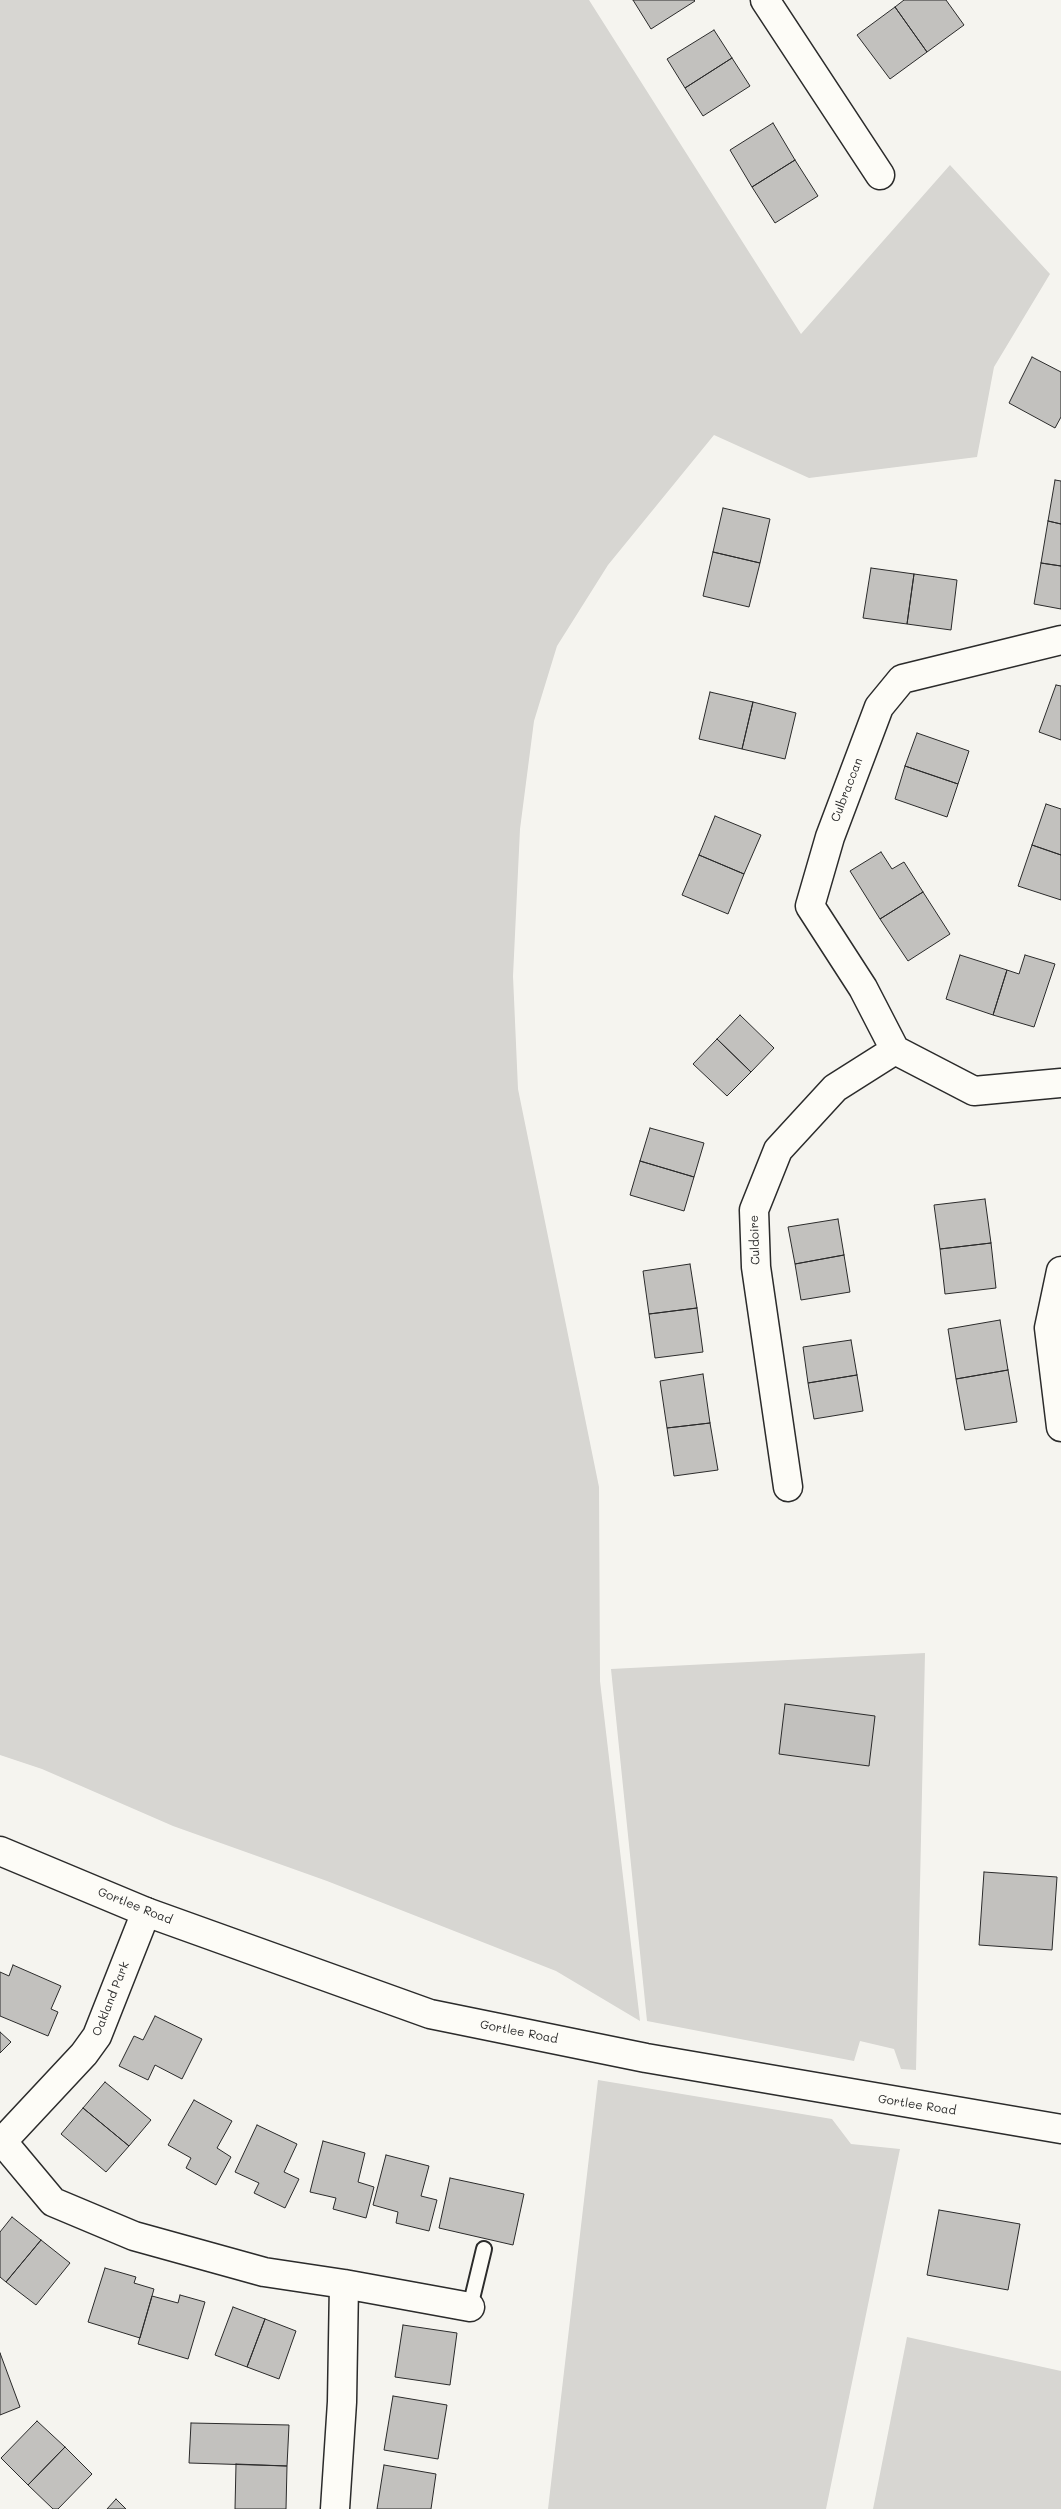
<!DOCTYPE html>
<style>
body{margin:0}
canvas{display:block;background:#f5f4ef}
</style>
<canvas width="1061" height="2509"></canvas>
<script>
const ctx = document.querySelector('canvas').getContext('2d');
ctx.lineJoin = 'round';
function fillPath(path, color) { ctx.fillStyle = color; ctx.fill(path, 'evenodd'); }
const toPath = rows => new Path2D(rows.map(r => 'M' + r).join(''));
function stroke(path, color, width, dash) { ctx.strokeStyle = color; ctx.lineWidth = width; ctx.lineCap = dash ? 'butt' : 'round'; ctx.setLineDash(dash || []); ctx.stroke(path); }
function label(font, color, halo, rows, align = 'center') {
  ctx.font = font + ' Mali,sans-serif'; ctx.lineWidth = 4; ctx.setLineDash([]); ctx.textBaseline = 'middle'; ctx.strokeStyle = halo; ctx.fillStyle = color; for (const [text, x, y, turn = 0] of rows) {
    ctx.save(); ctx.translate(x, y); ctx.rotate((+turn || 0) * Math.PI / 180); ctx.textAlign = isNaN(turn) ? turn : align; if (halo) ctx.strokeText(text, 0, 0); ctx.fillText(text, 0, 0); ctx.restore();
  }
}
const green = toPath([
 [0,0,589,0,801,334,950,165,1050,274,994,367,977,457,809,478,714,435,608,565,557,646,534,721,520,829,513,976,518,1089,599,1487,600,1681,640,2021,556,1971,327,1881,173,1826,42,1769,0,1755],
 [925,1653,916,2070,901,2069,894,2049,860,2041,854,2061,647,2021,611,1669],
 [598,2080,832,2119,851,2144,900,2149,826,2509,548,2509],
 [907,2337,1061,2371,1061,2509,873,2509]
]);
const building = toPath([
 [633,0,694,0,695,1,651,29,633,0],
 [904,0,946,0,964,25,927,52,895,7,904,0],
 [895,7,927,52,890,79,857,35,895,7],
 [714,30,732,58,685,88,667,59,714,30],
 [732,58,750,86,703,116,685,88,732,58],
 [773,123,795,160,752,187,730,150,773,123],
 [795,160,818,196,775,223,752,187,795,160],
 [1032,357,1061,372,1061,417,1055,428,1009,403,1032,357],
 [1055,480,1061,481,1061,524,1048,521,1055,480],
 [723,508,770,519,760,563,713,552,723,508],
 [1048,521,1061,524,1061,566,1041,563,1048,521],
 [713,552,760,563,749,607,703,596,713,552],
 [1041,563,1061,566,1061,609,1034,604,1041,563],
 [871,568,914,574,907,624,863,618,871,568],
 [914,574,957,580,951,630,907,624,914,574],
 [1056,685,1061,686,1061,740,1039,732,1056,685],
 [710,692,753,702,742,749,699,739,710,692],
 [753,702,796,713,785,759,742,749,753,702],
 [917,733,969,751,958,784,905,766,917,733],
 [905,766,958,784,947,817,895,799,905,766],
 [1046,804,1061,809,1061,855,1032,845,1046,804],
 [715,816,761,835,744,874,699,855,715,816],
 [1032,845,1061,855,1061,900,1018,886,1032,845],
 [881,852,892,869,904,862,923,892,880,919,850,871,881,852],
 [699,855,744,874,728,914,682,895,699,855],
 [923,892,950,934,908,961,880,919,923,892],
 [960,955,1007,970,993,1015,946,999,960,955],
 [1025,955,1055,964,1034,1027,993,1015,1007,970,1019,974,1025,955],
 [740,1015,774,1048,751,1072,717,1039,740,1015],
 [717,1039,751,1072,727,1096,693,1064,717,1039],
 [650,1128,704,1143,694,1177,640,1161,650,1128],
 [640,1161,694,1177,684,1211,630,1195,640,1161],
 [985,1199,991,1243,940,1249,934,1205,985,1199],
 [838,1219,844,1255,795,1264,788,1227,838,1219],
 [991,1243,996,1288,945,1294,940,1249,991,1243],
 [844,1255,850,1292,801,1300,795,1264,844,1255],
 [690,1264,697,1308,649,1314,643,1271,690,1264],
 [697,1308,703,1352,655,1358,649,1314,697,1308],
 [1000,1320,1008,1370,956,1379,948,1329,1000,1320],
 [851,1340,857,1375,808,1383,803,1347,851,1340],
 [1008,1370,1017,1422,965,1430,956,1379,1008,1370],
 [703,1374,710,1423,667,1428,660,1381,703,1374],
 [857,1375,863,1411,814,1419,808,1383,857,1375],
 [710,1423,718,1470,674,1476,667,1428,710,1423],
 [785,1704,875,1716,869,1766,779,1754,785,1704],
 [984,1872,1057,1877,1052,1950,979,1945,984,1872],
 [13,1965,61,1986,51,2009,58,2012,48,2036,0,2016,0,1972,9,1976,13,1965],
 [155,2016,202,2039,182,2079,155,2065,148,2080,119,2066,134,2036,143,2040,155,2016],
 [0,2032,11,2042,0,2053,0,2032],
 [105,2082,151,2120,129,2146,83,2108,105,2082],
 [194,2100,232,2121,217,2148,231,2157,216,2185,186,2168,191,2158,168,2145,194,2100],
 [83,2108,129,2146,106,2172,61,2134,83,2108],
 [257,2125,297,2144,284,2172,299,2179,285,2208,254,2193,259,2183,235,2172,257,2125],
 [323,2141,365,2153,358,2182,374,2187,366,2218,333,2209,336,2198,310,2192,323,2141],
 [386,2155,429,2166,421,2196,437,2200,429,2231,396,2223,398,2212,373,2205,386,2155],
 [450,2178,524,2194,513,2245,439,2228,450,2178],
 [939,2210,1020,2224,1008,2290,927,2275,939,2210],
 [12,2217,41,2240,6,2282,0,2277,0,2232,12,2217],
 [41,2240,70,2263,36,2305,6,2282,41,2240],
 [105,2268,136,2277,134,2283,154,2289,140,2338,88,2322,105,2268],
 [180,2295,205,2302,188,2359,138,2344,152,2296,178,2303,180,2295],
 [233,2307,265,2319,247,2367,215,2355,233,2307],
 [265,2319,296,2331,279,2379,247,2367,265,2319],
 [403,2325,457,2333,450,2385,395,2377,403,2325],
 [0,2353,20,2407,0,2415,0,2353],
 [393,2396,447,2405,438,2459,384,2450,393,2396],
 [37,2421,65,2447,28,2485,1,2458,37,2421],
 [191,2423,289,2425,287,2466,189,2463,191,2423],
 [65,2447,92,2474,58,2509,53,2509,28,2485,65,2447],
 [236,2464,287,2466,286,2509,235,2509,236,2464],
 [384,2465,436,2474,431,2509,377,2509,384,2465],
 [116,2499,126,2509,107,2509,116,2499]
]);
const lane = toPath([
 [470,2307,484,2249]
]);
const street = toPath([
 [765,0,880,175],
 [895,1050,863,988,810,906,830,837,879,707,902,679,1061,640],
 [895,1050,974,1091,1061,1083],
 [1061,1271,1049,1328,1061,1427],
 [788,1487,756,1267,754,1210,778,1150,835,1088,895,1050],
 [2,2141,53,2202,134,2236,264,2272,344,2284,470,2307],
 [0,2144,84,2054,97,2036,146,1912],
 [335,2509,342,2402,344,2284]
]);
const secondary = toPath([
 [0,1851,146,1912,430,2014,646,2058,1061,2129]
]);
const streetNames = [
 ["Culbraccan",847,790,-69],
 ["Culdoire",755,1240,-92],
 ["Gortlee Road",135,1906,22],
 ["Oakland Park",111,1999,-68],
 ["Gortlee Road",519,2032,11],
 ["Gortlee Road",917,2105,9]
];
fillPath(green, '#d7d6d2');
fillPath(building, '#c2c1be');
stroke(building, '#2b2b2b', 1);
stroke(lane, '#2b2b2b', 18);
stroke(street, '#2b2b2b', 31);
stroke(secondary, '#2b2b2b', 31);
stroke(lane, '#fdfcf7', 14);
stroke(street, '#fdfcf7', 28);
stroke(secondary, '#fdfcf7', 28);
label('12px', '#2b2b2b', '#fdfcf7', streetNames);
</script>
